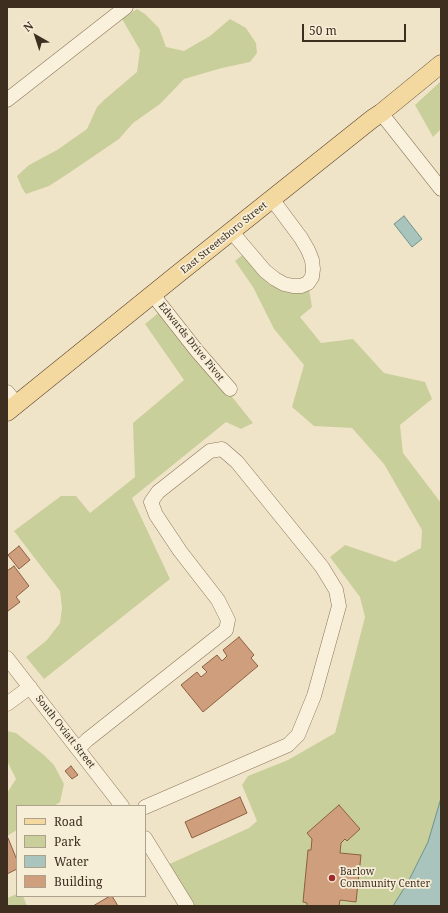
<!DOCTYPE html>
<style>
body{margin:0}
#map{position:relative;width:448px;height:913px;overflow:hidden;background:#f0e4c8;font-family:"Noto Serif",serif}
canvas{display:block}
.frame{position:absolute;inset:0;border:8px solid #3d2e20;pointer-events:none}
.legend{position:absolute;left:16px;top:805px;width:130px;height:92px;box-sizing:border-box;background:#f7eed8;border:1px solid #ada18e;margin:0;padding:5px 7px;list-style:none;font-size:12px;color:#3d2e20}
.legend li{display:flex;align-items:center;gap:8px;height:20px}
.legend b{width:20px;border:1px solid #ada18e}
.north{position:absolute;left:16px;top:16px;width:40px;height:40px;-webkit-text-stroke:3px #f7eed8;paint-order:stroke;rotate:321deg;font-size:11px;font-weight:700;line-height:16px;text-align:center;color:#3d2e20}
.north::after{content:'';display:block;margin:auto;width:14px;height:18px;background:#3d2e20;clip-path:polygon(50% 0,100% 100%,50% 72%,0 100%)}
.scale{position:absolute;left:302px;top:24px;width:104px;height:18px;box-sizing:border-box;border:2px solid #3d2e20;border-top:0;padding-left:5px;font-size:12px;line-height:14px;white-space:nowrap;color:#3d2e20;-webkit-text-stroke:3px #f7eed8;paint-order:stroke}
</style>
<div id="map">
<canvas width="448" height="913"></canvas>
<div class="frame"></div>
<ul class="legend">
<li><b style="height:5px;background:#f3d9a0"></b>Road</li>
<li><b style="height:11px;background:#c9cf9b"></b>Park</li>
<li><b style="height:11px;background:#a9c4bc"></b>Water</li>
<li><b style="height:11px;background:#cf9f7d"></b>Building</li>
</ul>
<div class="north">N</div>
<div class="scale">50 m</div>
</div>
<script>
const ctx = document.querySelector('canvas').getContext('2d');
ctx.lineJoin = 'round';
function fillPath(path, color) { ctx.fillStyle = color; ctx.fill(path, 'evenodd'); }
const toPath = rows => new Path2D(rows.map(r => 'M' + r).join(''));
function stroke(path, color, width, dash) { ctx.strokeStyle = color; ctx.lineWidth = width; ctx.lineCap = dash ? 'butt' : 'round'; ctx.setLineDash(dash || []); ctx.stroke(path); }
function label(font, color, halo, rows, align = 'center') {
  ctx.font = font + ' "Noto Serif",serif'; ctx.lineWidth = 3.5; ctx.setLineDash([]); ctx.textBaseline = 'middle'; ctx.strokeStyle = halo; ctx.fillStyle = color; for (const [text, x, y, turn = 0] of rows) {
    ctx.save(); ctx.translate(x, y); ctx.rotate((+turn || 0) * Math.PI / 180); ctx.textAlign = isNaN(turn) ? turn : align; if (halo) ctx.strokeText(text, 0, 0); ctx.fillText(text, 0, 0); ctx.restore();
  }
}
const green = toPath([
 [137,9,145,14,159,28,166,47,184,51,210,36,230,19,246,28,256,43,257,53,250,62,222,68,184,79,160,104,133,123,119,139,69,173,49,186,26,194,22,188,17,176,29,165,57,150,87,129,97,107,104,100,137,72,140,50,122,19],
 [441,81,441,129,433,137,415,105],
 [245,253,273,280,309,289,312,307,300,317,321,343,353,339,384,373,425,382,432,399,400,425,403,453,441,503,441,906,187,906,163,867,249,828,257,821,242,785,248,776,288,760,335,733,365,617,360,597,330,557,345,545,395,562,421,548,422,530,384,464,352,428,314,426,292,407,304,365,274,329,253,287,235,261],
 [162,310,253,423,241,429,226,422,132,498,170,579,44,679,26,657,47,640,60,623,62,608,60,591,14,531,61,496,76,496,90,513,135,477,133,423,184,380,145,324],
 [7,731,16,733,44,755,54,765,64,784,60,802,54,806,17,806,17,830,7,836,7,793,16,779,7,761],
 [17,894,17,896,23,896,27,906,7,906,7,898]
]);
const water = toPath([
 [404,216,422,239,412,247,394,224,404,216],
 [441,798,441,906,393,906,408,882,428,842,441,798]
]);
const building = toPath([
 [19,546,30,560,19,569,8,555,19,546],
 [14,566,29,586,16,597,20,602,8,611,7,609,7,571,14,566],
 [239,637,254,655,251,658,258,666,203,712,181,685,197,672,201,677,207,672,202,667,217,655,222,661,227,656,223,650,239,637],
 [71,766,78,775,72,779,65,771,71,766],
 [240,797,247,813,192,838,185,822,240,797],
 [339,805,360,829,347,841,345,839,341,843,340,853,361,855,356,902,340,900,339,906,307,906,307,903,303,902,308,850,311,850,312,839,307,833,339,805],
 [7,838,8,838,17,860,17,869,7,874,7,838],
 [110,896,112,896,118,906,93,906,110,896]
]);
const minor = toPath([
 [7,100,126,7],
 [381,113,441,189],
 [231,231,265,271,275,279,284,284,293,286,301,286,308,283,312,277,313,269,312,260,308,250,301,238,272,199],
 [153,295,197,351,230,389],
 [7,392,17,404],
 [7,658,122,806],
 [7,704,30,687],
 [78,749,87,740,226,630,228,620,218,600,180,551,156,515,151,502,158,492,210,451,222,449,237,462,322,567,336,590,339,606,314,696,298,735,288,745,145,807],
 [145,838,187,906]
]);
const major = toPath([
 [7,412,179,273,372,119,381,113,441,64]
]);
const markers = [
 [332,878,4,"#9e2a2b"]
];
const streetNames = [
 ["East Streetsboro Street",224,238,-39],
 ["Edwards Drive Pivot",191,342,51],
 ["South Oviatt Street",65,732,52]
];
const poiNames = [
 ["Barlow",340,872],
 ["Community Center",340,884]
];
fillPath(green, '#c9cf9b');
fillPath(water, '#a9c4bc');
stroke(water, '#6f938a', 1);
fillPath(building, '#cf9f7d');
stroke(building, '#8d5f41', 1);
stroke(minor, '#8d765c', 15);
stroke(major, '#5b4430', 19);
stroke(minor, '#faf1dc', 14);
stroke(major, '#f3d9a0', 18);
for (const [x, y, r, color] of markers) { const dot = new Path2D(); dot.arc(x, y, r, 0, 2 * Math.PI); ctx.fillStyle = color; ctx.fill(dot); stroke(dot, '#f7eed8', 1.5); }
label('10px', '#3d2e20', '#f7eed8', streetNames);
label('10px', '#3d2e20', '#f7eed8', poiNames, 'left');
</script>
